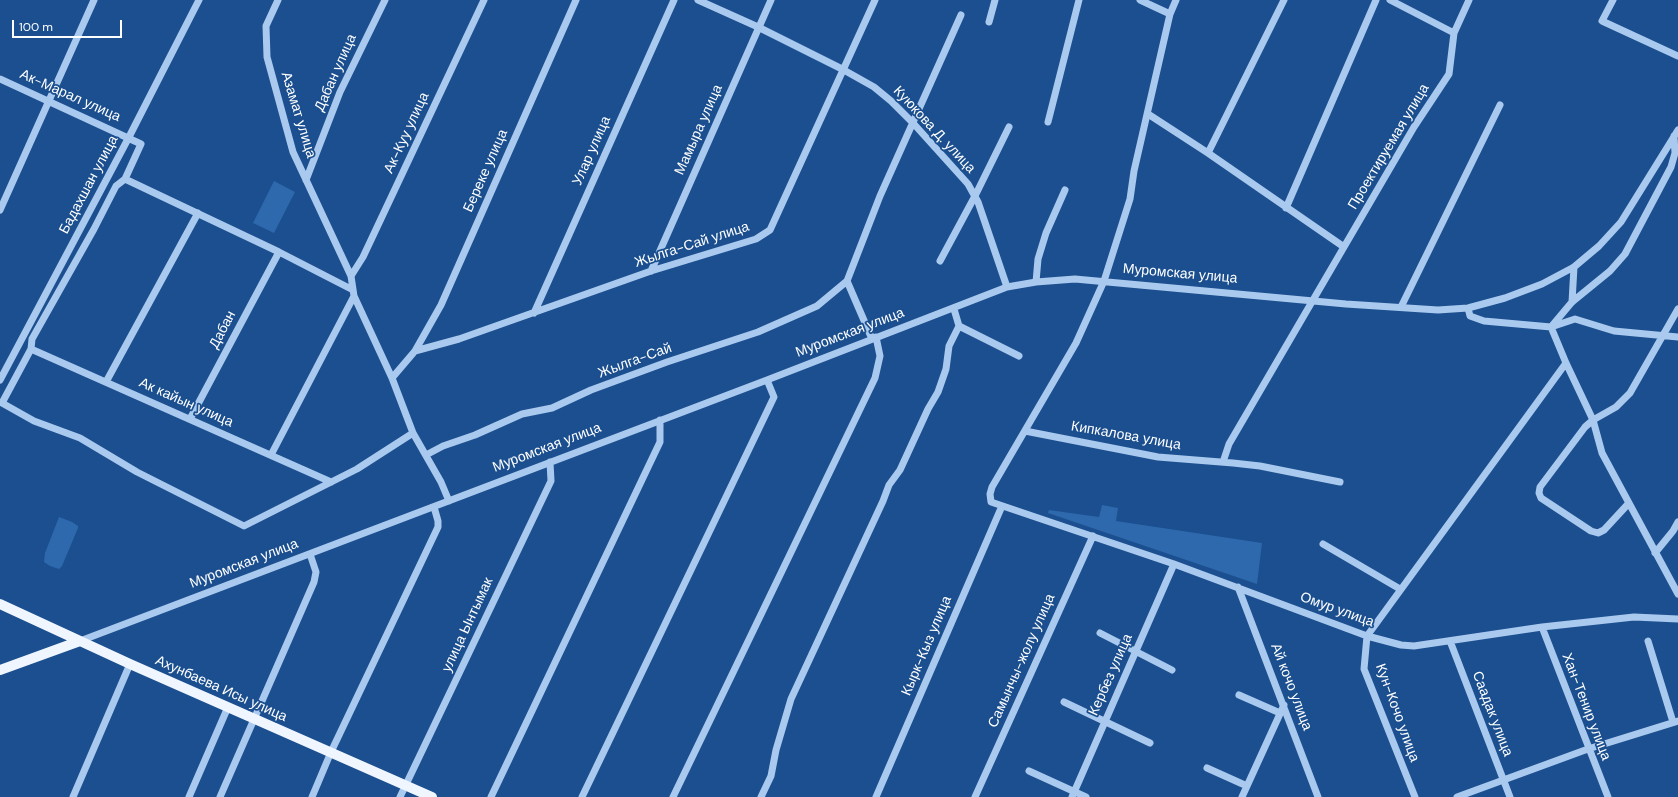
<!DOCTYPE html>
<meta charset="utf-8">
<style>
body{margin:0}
#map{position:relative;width:1678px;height:797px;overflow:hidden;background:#1b4f8f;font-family:"DM Sans",sans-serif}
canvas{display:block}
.scale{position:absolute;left:12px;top:20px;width:110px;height:18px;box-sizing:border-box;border:2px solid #fff;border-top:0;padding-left:5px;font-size:12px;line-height:14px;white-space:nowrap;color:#fff;-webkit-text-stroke:3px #1b4f8f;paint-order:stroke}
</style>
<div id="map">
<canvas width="1678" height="797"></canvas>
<div class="scale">100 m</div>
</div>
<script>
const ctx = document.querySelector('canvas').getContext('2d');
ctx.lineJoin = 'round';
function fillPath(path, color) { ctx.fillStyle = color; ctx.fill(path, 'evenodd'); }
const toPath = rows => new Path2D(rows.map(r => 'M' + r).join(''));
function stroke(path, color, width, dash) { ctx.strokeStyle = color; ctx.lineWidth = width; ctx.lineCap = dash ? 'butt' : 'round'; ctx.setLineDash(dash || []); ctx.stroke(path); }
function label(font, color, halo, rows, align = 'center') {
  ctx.font = font + ' "DM Sans",sans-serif'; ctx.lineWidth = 3.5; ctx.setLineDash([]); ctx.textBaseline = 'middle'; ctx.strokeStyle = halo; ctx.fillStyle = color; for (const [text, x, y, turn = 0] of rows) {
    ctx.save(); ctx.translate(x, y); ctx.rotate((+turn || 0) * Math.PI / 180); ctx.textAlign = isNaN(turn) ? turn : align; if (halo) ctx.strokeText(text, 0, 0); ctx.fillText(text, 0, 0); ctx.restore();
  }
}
const green = toPath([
 [274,181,295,192,274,233,253,223],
 [1102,505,1118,508,1116,521,1262,543,1257,584,1048,513,1049,510,1099,517],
 [59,517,72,522,78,526,78,528,62,566,59,569,50,566,44,562,45,553]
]);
const minor = toPath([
 [278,0,266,26,267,57,293,152,351,276,354,296,392,378,413,433,441,482,449,501],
 [698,0,758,27,842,69,874,87,891,101,913,123,968,184,978,202,1007,287],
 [1140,0,1170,14],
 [1176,0,1170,14,1134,171,1130,199,1104,281,1076,343,992,487,990,494,991,502,1174,564,1367,636,1401,645,1414,646,1542,627,1634,617,1678,619],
 [1390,0,1454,33],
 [1613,0,1602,21,1678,56],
 [989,22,995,0],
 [0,79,141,144,125,179],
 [1148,114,1208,153,1344,247],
 [1048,122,1079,0],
 [1674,136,1675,153,1671,167,1625,254,1610,271,1572,302,1551,327,1566,363,1593,420,1602,453,1678,594],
 [1208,153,1284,0],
 [306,180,340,92,385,0],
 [1286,208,1376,0],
 [0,210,94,0],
 [940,261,975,196,1009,127],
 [651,271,771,0],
 [351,276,363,257,484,0],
 [1036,282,1038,259,1046,233,1065,190],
 [353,290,279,252,125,179,116,186,94,229,32,339,31,349,2,403,34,421,80,438,137,472,244,526,357,469,413,433],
 [1572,302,1574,267],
 [1401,307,1500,105],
 [1468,308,1470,316,1484,321,1551,327,1575,319,1614,331,1678,337],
 [534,313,674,0],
 [959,326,1019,356],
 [872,339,847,281,880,196,961,15],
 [31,349,331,482],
 [415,351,441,305,576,0],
 [392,378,415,351,459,339,651,271,756,239,770,230,875,0],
 [0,380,129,137,199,0],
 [106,382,198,213],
 [190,419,279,252],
 [1025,431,1158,457,1233,463,1260,466,1340,482],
 [271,455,354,296],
 [426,455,443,446,475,435,522,414,552,408,591,390,667,362,758,332,817,306,847,281],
 [1223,462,1229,444,1414,127,1449,74,1454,33,1469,0],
 [1629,503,1604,530,1598,533,1591,531,1541,498,1539,493,1540,487,1585,427,1593,420,1616,407,1630,393,1678,309],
 [1323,544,1400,589],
 [1655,553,1673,531,1678,522],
 [1238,587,1318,797],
 [1542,627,1608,797],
 [1100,633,1172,670],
 [80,641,767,380,1007,287,1036,282,1075,279,1346,304,1438,310,1468,308,1505,298,1542,284,1574,267,1599,246,1621,222,1678,130],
 [1450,641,1510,797],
 [1648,641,1673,722],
 [1239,695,1280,713],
 [1064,702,1150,743],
 [1207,768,1247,786],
 [1029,771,1086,797],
 [73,797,130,664],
 [189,797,228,707],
 [220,797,314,582,316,572,310,554],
 [312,797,331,752,438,527,438,521,434,507],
 [400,797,551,481,550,462],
 [491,797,660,442,660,420],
 [582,797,774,397,767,380],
 [673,797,875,378,880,356,876,337],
 [761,797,771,776,776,750,791,699,883,501,889,485,900,470,928,409,938,392,946,369,949,346,959,326,954,309],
 [876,797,1002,506],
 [975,797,1093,536],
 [1072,797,1174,564],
 [1242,797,1284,705],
 [1415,797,1364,669,1367,636,1566,363],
 [1457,797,1588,749,1678,721]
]);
const major = toPath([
 [0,604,130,664,432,797],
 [0,670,80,641]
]);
const streetNames = [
 ["Дабан улица",336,73,-66],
 ["Ак-Марал улица",70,96,24],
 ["Азамат улица",298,115,73],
 ["Мамыра улица",699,130,-66],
 ["Куюкова Д. улица",934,130,47],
 ["Ак-Куу улица",407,133,-65],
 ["Проектируемая улица",1389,147,-59],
 ["Улар улица",592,151,-66],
 ["Береке улица",486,171,-66],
 ["Бадахшан улица",89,185,-62],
 ["Жылга-Сай улица",692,245,-18],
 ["Муромская улица",1180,274,5],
 ["Дабан",223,330,-62],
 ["Муромская улица",850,333,-21],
 ["Жылга-Сай",635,361,-20],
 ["Ак кайын улица",186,403,24],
 ["Кипкалова улица",1126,436,10],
 ["Муромская улица",547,448,-21],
 ["Муромская улица",244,564,-21],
 ["Омур улица",1337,610,20],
 ["улица Ынтымак",468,625,-65],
 ["Кырк-Кыз улица",927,646,-67],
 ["Самынчы-жолу улица",1022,661,-66],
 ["Кербез улица",1111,675,-66],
 ["Ай кочо улица",1291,687,69],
 ["Ахунбаева Исы улица",221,689,24],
 ["Хан-Тенир улица",1586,707,69],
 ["Кун-Кочо улица",1397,713,70],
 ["Саадак улица",1492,714,69]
];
fillPath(green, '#2e69ad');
stroke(minor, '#a9c9ee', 7);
stroke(major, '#f0f6ff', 10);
label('14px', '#fff', '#1b4f8f', streetNames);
</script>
